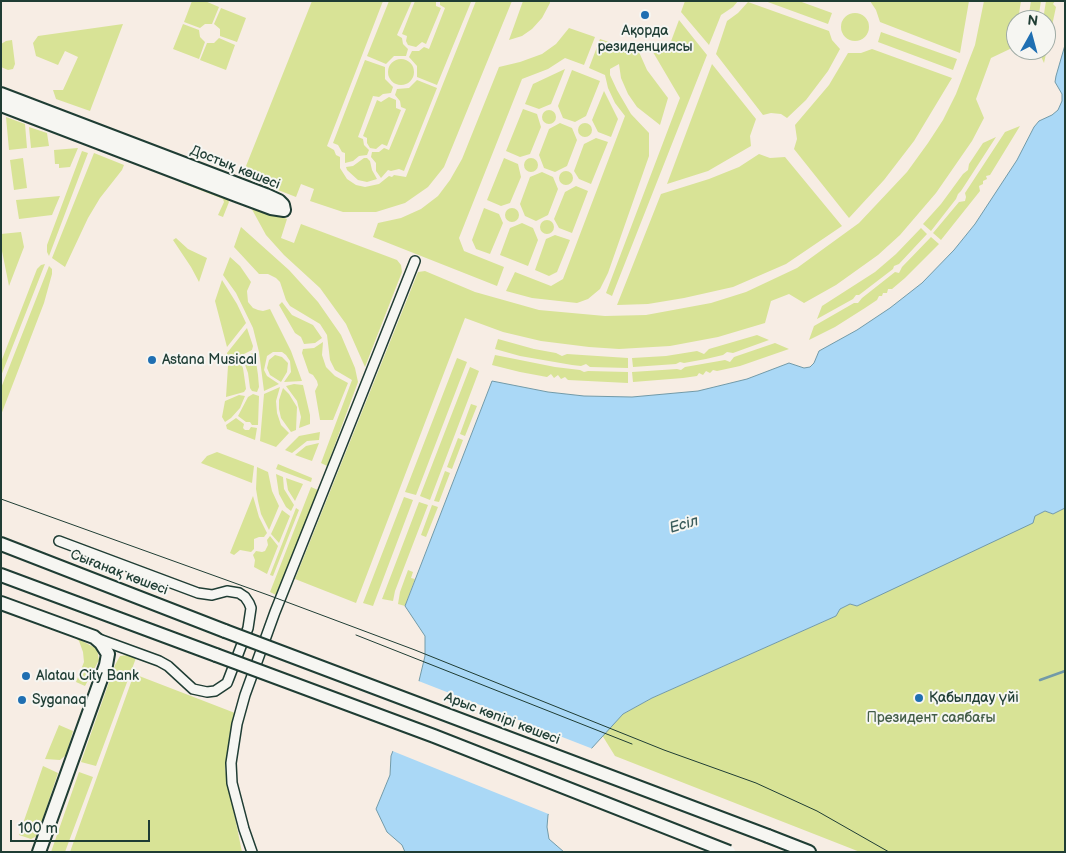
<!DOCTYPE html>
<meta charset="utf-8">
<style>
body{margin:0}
#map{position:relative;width:1066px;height:853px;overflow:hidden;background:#f7ede4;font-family:"Balsamiq Sans",sans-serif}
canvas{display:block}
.frame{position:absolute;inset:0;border:2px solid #1f3d34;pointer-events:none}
.north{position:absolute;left:1006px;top:10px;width:50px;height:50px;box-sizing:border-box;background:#f6f6f2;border:1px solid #a0aca6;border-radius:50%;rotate:7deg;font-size:14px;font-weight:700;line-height:20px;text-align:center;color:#1f3d34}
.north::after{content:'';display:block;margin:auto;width:18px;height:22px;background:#1f6fb2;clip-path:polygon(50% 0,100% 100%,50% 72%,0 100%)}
.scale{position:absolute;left:10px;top:820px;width:140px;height:22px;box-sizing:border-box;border:2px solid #1f3d34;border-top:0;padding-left:6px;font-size:15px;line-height:18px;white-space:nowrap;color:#1f3d34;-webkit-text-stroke:4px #f6f6f2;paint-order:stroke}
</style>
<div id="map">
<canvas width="1066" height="853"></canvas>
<div class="frame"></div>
<div class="north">N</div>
<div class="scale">100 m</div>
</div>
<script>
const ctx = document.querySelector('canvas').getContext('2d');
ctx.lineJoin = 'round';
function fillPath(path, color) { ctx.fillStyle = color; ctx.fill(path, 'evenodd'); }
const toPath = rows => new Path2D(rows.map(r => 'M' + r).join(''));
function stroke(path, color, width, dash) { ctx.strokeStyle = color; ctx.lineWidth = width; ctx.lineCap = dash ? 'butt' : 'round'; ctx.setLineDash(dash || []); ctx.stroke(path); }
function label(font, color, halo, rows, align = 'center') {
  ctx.font = font + ' "Balsamiq Sans",sans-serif'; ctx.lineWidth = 4; ctx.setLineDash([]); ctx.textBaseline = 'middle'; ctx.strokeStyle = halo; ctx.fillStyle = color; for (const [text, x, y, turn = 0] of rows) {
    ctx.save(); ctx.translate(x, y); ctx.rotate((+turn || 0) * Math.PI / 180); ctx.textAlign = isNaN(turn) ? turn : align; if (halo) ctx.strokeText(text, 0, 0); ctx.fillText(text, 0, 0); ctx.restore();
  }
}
const green = toPath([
 [192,1,205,1,219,7,212,24,205,24,200,28,184,22],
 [312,1,383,1,327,146,334,150,336,155,340,157,340,168,347,179,356,185,365,187,379,184,389,176,392,177,394,175,406,177,476,1,512,1,444,167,428,187,405,203,376,212,343,212,310,201,314,189,301,184,296,197,242,176],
 [389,1,412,1,397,35,402,38,403,44,408,49,406,56,394,56,386,64,367,56],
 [415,1,436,1,436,6,441,8,426,44,422,42,416,47,408,45,406,41,407,36,402,34],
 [440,1,471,2,437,85,417,77,417,66,409,57,412,51,419,51,424,47,429,49,445,8,440,5],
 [523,1,550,1,550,3,542,18,532,29,522,36,509,40],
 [685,1,738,1,733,7,721,15,709,45,681,12],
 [765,1,799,1,832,13,828,24],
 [870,1,969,1,960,53,880,22,876,10],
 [984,1,1021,1,1018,20,1016,20,1016,34,1012,48,991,58,976,99,984,118,972,141,936,193,900,235,878,255,836,285,804,303,789,294,771,301,765,323,718,337,670,346,619,349,589,347,541,341,503,332,465,318,356,603,295,579,418,272,425,271,475,292,539,310,605,316,646,315,711,303,746,292,797,268,859,223,907,172,928,143,943,120,956,94,975,45],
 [1031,1,1041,1,1038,20,1028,20],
 [1046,1,1055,1,1053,4,1056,7,1044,63,1038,50,1046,50,1046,20,1043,20],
 [748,2,829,31,832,40,840,49,828,71,806,100,787,118,781,114,771,113,763,115,716,54,727,21,738,13],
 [221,8,246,18,237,42,220,36,220,29,214,24],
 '841 27a14 14 0 1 1 28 0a14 14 0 1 1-28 0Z',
 [679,20,707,55,612,296,606,293,680,98,650,47,670,44],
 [123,24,90,111,56,99,53,90,63,90,78,57,65,51,58,65,36,56,33,43,38,36],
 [183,24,199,30,200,37,205,42,199,59,173,49],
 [569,28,595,37,584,65,565,58,548,69,522,79,459,238,464,251,504,267,497,286,373,237,378,223,401,218,421,209,438,196,450,180,462,159,499,67,520,62,542,54,556,44],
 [881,32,957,59,953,70,878,42],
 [219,38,235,45,226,70,200,60,207,43,214,43],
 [600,39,639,52,647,70,668,98,660,125,637,107,628,94,621,78,619,64,610,69,610,75,617,90,631,114,649,133,649,156,608,273,600,289,588,299,577,303,532,298,506,291,515,272,551,286,563,279,625,116,615,103,608,88,605,75,589,68],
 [12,40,15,64,13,69,8,70,1,67,1,44,6,41],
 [872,49,952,78,914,141,884,180,849,218,794,149,797,139,795,125,829,85,848,53,861,53],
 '388 72a13 13 0 1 1 26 0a13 13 0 1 1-26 0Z',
 [365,60,385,67,385,79,393,87,391,93,383,94,379,97,373,96,358,137,363,139,364,145,369,150,367,155,359,156,353,161,345,163,345,153,342,152,338,145,333,143],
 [712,64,756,119,750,136,751,146,708,171,667,184],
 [565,69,551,104,539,109,525,104,533,84],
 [572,70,600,81,586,116,575,122,563,118,558,106],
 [417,80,437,88,404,171,399,169,391,171,388,170,381,178,376,171,376,163,371,157,372,152,379,152,384,148,389,150,406,109,401,107,400,101,395,95,397,89,409,88],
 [604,91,618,119,611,137,598,132,592,120],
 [389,97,396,100,396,108,401,110,387,146,382,144,376,149,370,148,367,143,367,138,363,136,377,100,381,102],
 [523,109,537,114,541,127,530,154,520,157,506,151],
 '542 117a7 7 0 1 1 14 0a7 7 0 1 1-14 0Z',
 [6,117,25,124,27,148,9,150],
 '578 130a7 7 0 1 1 14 0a7 7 0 1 1-14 0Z',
 [560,123,572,128,577,140,567,166,555,172,544,168,539,155,549,129],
 [1020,126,990,175,986,176,987,179,983,181,983,184,979,186,980,191,941,240,933,233,959,202,965,201,966,197,965,193,1005,132],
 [29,127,47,133,49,146,31,148],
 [996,137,961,191,958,194,956,199,931,231,923,224,941,204,963,174,968,170,969,164,983,143],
 [596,138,608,142,591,184,579,179,574,171,584,144],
 [78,148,70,167,59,168,59,164,55,164,54,150],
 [82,151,88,153,49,256,47,252,47,245],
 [94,153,124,165,122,170,100,198,88,218,65,267,52,258],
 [759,154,770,158,785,157,842,226,786,264,733,287,684,298,648,304,617,305,661,194,709,179,739,167],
 '524 165a7 7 0 1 1 14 0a7 7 0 1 1-14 0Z',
 [23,158,27,188,14,190,10,160],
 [364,158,367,158,370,161,372,170,377,179,367,182,358,180,347,170,346,167,353,166],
 [504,158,518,164,521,177,510,203,501,206,487,200],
 '559 178a7 7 0 1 1 14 0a7 7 0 1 1-14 0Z',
 [542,172,553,177,558,189,548,215,536,221,525,216,520,204,530,177],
 [188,181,226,195,229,202,223,217,218,215,224,202,223,199,182,183],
 [576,186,588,191,572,233,559,228,554,219,565,192],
 [60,196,52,215,19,219,16,200],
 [249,204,287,219,281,238,294,243,301,224,397,260,401,265,402,272,365,367,346,324,320,288,284,255,266,235],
 '505 215a7 7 0 1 1 14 0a7 7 0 1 1-14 0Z',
 [484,208,499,214,503,223,490,254,476,249,472,240],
 '540 227a7 7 0 1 1 14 0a7 7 0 1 1-14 0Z',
 [522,223,533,228,538,240,528,266,500,255,510,228],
 [241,227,289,270,318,302,341,335,355,368,358,382,327,466,321,463,352,380,335,370,330,360,327,335,320,324,290,306,286,300,280,282,276,278,268,274,259,274,234,247],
 [921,228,927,234,899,264,894,266,893,269,859,295,856,295,853,299,817,319,822,306,875,272,896,254],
 [21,232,24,247,9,286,1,246,1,234],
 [555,235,570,240,557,272,549,276,535,270,546,239],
 [931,237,939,244,905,278,892,289,888,289,887,293,883,293,882,296,879,296,877,300,865,308,835,327,809,340,814,326,854,303,858,303,862,298,895,272,899,273,902,267],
 [176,238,188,249,207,258,199,282,191,267,173,240],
 [230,257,240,266,251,282,247,291,248,302,253,308,258,310,263,311,270,309,291,351,302,381,284,382,291,372,290,361,286,355,282,352,273,352,267,356,264,370,267,376,279,384,264,391,259,352,253,328,236,293,223,275],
 [45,264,1,376,1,362,37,269,41,265],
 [49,266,52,269,52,274,44,303,1,415,1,388],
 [222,280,237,304,246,323,227,347,215,301],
 [282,302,292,315,313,325,322,338,315,343,304,344,301,337,295,333,279,305],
 [247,328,253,346,252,350,228,362,227,353],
 [757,335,769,340,733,353,727,352,723,355,706,359,684,363,680,362,676,364,633,367,632,358,666,356,697,351,704,354,709,349],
 [498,339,534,349,556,353,562,356,567,354,628,358,628,368,590,367,586,364,581,366,572,365,520,356,495,349],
 [323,342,322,355,326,367,335,376,348,383,333,420,320,420,315,391,318,385,317,381,313,375,309,373,302,353,303,349,314,348],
 [775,343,789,349,740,366,717,371,713,370,710,373,706,371,703,375,699,373,697,376,683,378,633,382,632,372,677,369,681,370,685,367,725,360,730,362,734,357],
 [253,353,255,355,258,375,259,387,257,392,252,391,250,388,248,373,244,362,244,357],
 [275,355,282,357,288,363,287,372,281,382,270,375,267,368,269,360],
 [495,355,555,367,580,370,584,372,588,371,628,372,628,383,568,380,565,377,561,379,558,375,554,378,551,374,547,377,520,372,492,365],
 [457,358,467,362,416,495,405,492],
 [236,361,241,364,243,368,246,389,244,392,226,397,228,366],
 [470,367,479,371,430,500,420,496],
 [294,384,303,385,310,415,310,424,299,428,301,417,297,401,286,386],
 [280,387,276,401,277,413,281,425,289,433,276,447,260,441,264,394],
 [283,388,289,394,297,407,296,430,291,432,281,418,279,409,279,400],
 [253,394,259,396,258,425,252,425,250,422,246,422,238,416,248,397],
 [239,395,245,396,240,408,231,418,225,422,222,417,225,401],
 [471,404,477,406,465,436,460,434],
 [236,418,244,424,243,428,245,430,249,430,251,427,257,428,255,440,227,429,226,425],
 [320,432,319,440,307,441,292,453,285,450,299,436],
 [458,438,463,440,452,469,447,467],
 [319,443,312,461,295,455,306,446],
 [217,452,254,466,252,483,201,463,207,456],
 [278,464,312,478,311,482,276,469],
 [257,467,268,472,272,491,279,506,269,530,261,514,258,501,256,489],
 [445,471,450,473,439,502,434,501],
 [276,474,283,477,284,489,294,505,291,511,286,507,279,494],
 [286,478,303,484,295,501,288,490],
 [311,487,318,490,276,595,270,592],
 [253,496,259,517,267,533,264,537,259,537,254,539,254,549,251,552,240,550,234,555,230,553],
 [404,497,413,500,373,606,363,603],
 [419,502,428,505,395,591,393,601,382,599],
 [432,505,438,507,426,537,421,535],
 [296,508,299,510,273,576,270,575],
 [1065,508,1065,852,860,852,615,756,602,735,623,714,652,698,836,616,840,609,850,604,857,606,1045,511,1053,514],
 [282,510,290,516,279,543,271,534],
 [270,536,278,546,267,574,254,567,255,560,253,555,256,551,262,552,265,551,268,545,267,540],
 [408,570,413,572,411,578,415,579,405,606,398,604,400,592],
 [73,636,97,649,99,660,85,686,76,682,84,662,83,652,79,641],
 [128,655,136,658,96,766,81,762,115,665,120,656],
 [134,674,235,713,225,769,242,852,70,852],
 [59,725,73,731,66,755,60,760,45,759],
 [43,766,58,773,37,836,31,839,19,835],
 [79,772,93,777,65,852,51,852]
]);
const water = toPath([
 [1065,45,1065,508,1053,514,1045,511,1035,516,1033,523,857,606,850,604,840,609,836,616,652,698,623,714,591,749,555,798,548,815,547,827,549,839,564,852,405,852,402,845,387,832,376,809,390,775,391,756,418,685,425,656,425,636,405,606,492,381,548,392,584,396,632,397,698,391,747,379,789,363,804,368,810,367,814,363,819,351,857,330,890,308,922,283,954,250,975,224,1017,160,1034,127,1039,121,1052,115,1058,110,1062,101,1062,94,1055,82,1056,76,1065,45]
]);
const pier = toPath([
 [416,680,593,749,557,799,551,815,390,750]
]);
const stream = toPath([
 [1040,680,1065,671]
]);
const street = toPath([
 [59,541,198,593,212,595,227,591,239,593,245,597,249,603,251,608,248,628,229,678,227,683,215,691,207,692,193,689,168,666,159,661,96,638],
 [252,852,244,829,232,783,231,763,237,724,245,695,275,612,415,261]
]);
const secondary = toPath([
 [1,94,266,195,279,201,283,205,284,210,271,208,236,195,1,105],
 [1,544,225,631],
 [1,575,216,655],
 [1,603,94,637,101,643,108,654,106,665,39,852],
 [768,836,809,852]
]);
const tram = toPath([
 [1,499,268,595,415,650,664,750,756,783,817,811,889,852],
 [356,635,632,744]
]);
const secondaryBridge = toPath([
 [225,631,768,836],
 [216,655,434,736,729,852]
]);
const markers = [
 [645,15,5,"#1f6fb2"],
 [152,360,5,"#1f6fb2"],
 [26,676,5,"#1f6fb2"],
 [919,698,5,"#1f6fb2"],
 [22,700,5,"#1f6fb2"]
];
const poiNames = [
 ["Ақорда",645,31,"center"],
 ["резиденциясы",645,47,"center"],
 ["Astana Musical",162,360],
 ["Alatau City Bank",36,676],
 ["Қабылдау үйі",929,698],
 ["Syganaq",32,700]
];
const streetNames = [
 ["Достық көшесі",235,168,22],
 ["Сығанақ көшесі",119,573,21],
 ["Арыс көпірі көшесі",502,719,21]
];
const parkNames = [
 ["Президент саябағы",931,718]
];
const waterNames = [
 ["Есіл",684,525,-16]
];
fillPath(green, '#d8e396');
fillPath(water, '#aad8f6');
stroke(water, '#729aa8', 1);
fillPath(pier, '#f7ede4');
stroke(stream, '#729aa8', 2.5);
stroke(street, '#1f3d34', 12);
stroke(secondary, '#1f3d34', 16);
stroke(street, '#f6f6f2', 9);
stroke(secondary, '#f6f6f2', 12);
stroke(tram, '#1f3d34', 1);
stroke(secondaryBridge, '#1f3d34', 16, []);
stroke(secondaryBridge, '#f6f6f2', 12);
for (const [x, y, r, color] of markers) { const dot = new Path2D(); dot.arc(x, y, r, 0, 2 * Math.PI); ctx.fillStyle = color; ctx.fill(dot); stroke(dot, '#f6f6f2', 2); }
label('14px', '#1f3d34', '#f6f6f2', poiNames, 'left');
label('14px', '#1f3d34', '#f6f6f2', streetNames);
label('14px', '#445e48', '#f6f6f2', parkNames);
label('italic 15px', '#3b5c5b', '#f6f6f2', waterNames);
</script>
